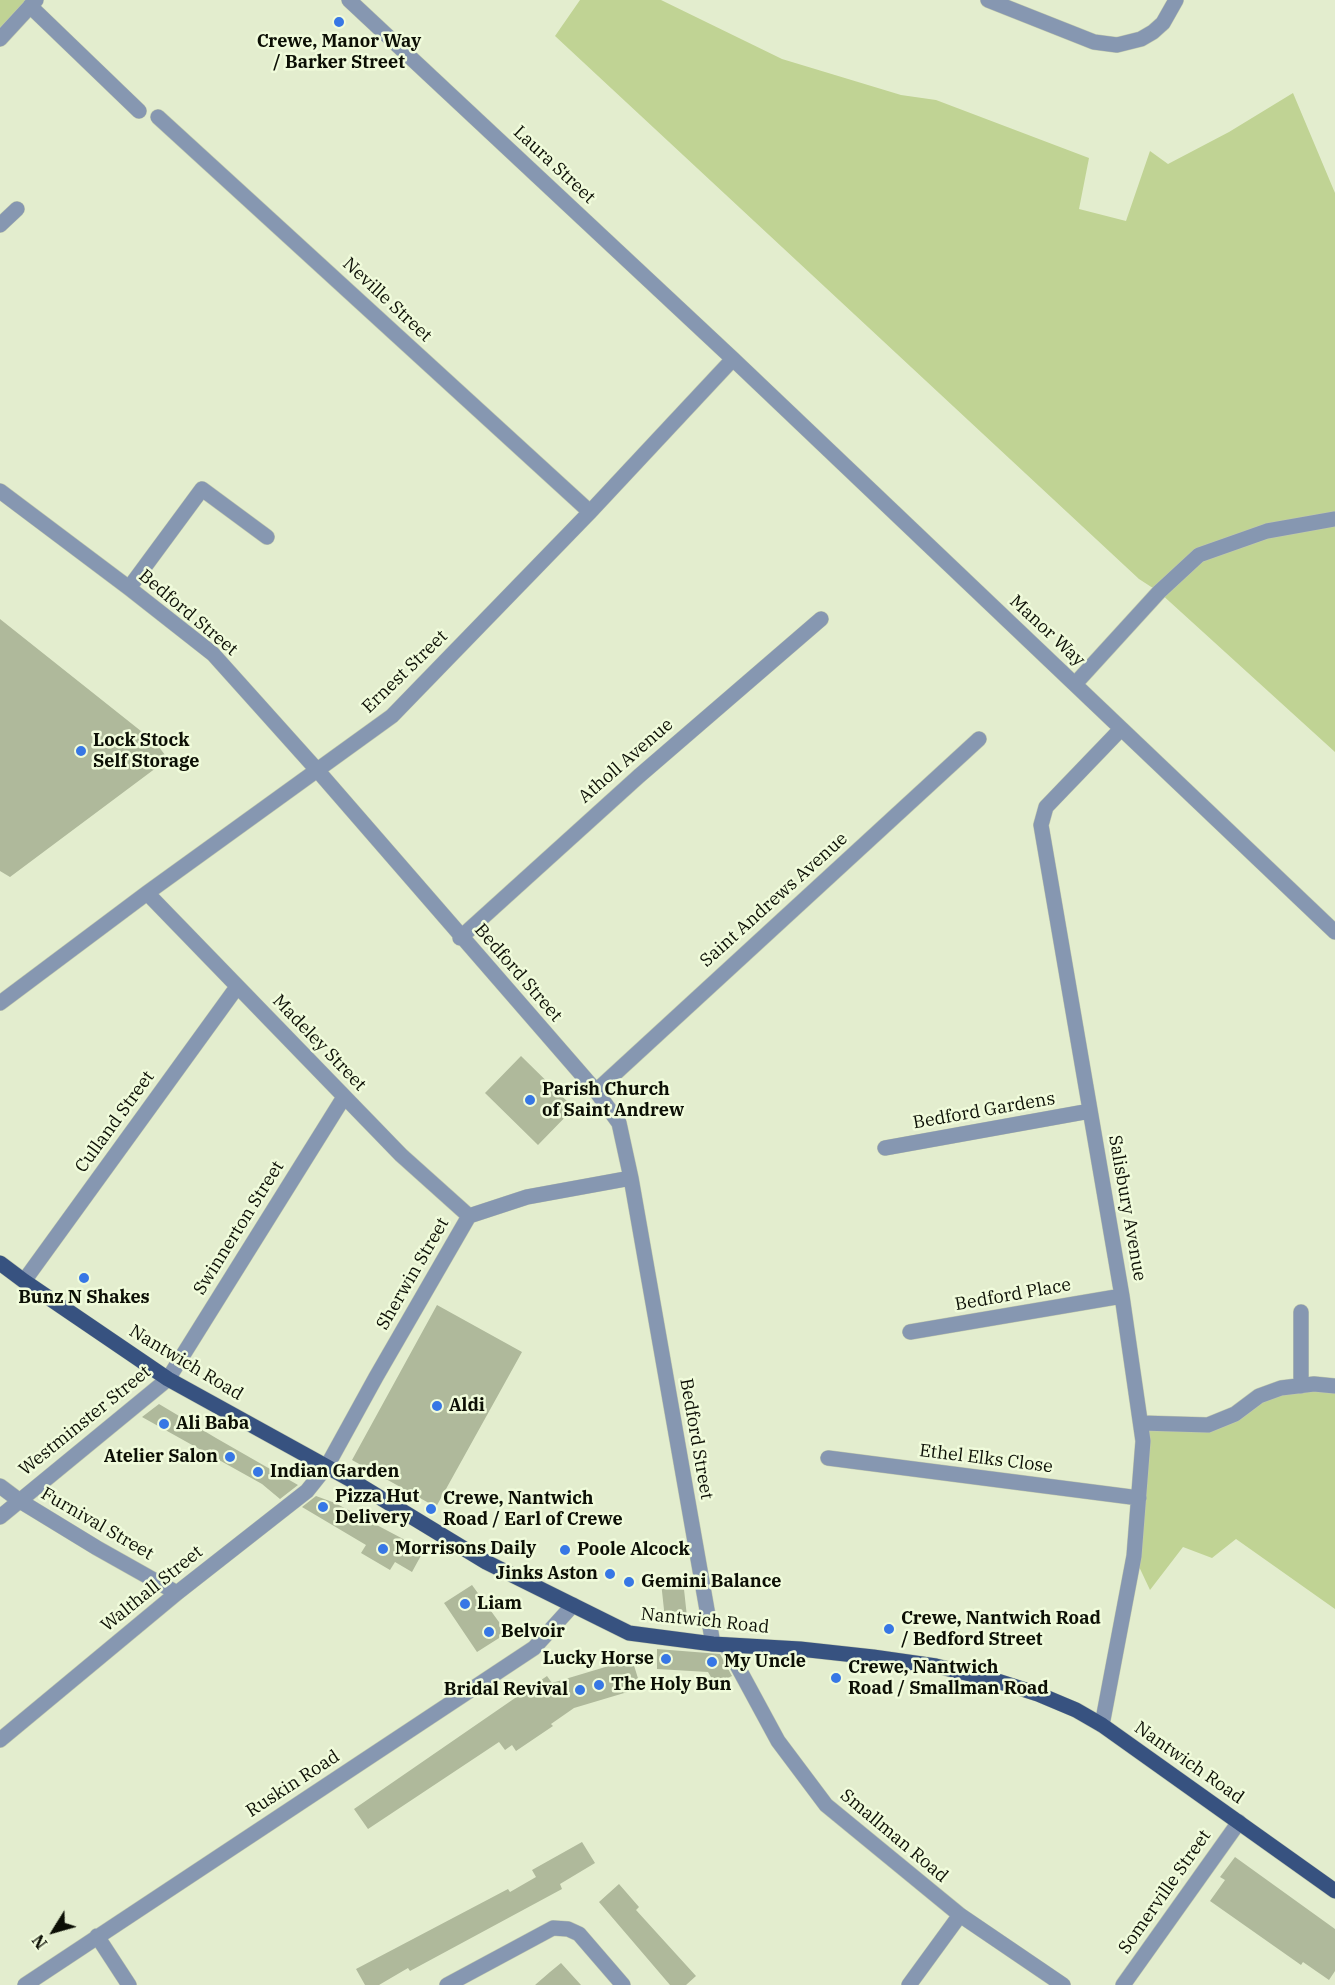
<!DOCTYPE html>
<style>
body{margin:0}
#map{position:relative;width:1335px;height:1985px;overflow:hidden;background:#e3edce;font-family:"IBM Plex Serif",serif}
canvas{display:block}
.north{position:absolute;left:24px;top:1901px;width:60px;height:60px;-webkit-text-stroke:4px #f0fbdb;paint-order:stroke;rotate:233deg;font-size:16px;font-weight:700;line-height:24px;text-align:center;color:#0c0f05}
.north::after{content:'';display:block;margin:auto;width:21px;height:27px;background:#0c0f05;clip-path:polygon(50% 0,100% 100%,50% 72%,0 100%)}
</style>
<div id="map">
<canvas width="1335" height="1985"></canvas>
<div class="north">N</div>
</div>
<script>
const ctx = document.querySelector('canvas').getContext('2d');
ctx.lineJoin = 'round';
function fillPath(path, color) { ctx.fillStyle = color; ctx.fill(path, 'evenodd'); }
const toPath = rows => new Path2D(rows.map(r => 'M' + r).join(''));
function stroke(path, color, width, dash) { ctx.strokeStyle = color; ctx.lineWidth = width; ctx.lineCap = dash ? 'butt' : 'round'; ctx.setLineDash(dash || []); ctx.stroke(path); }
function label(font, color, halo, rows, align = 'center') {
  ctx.font = font + ' "IBM Plex Serif",serif'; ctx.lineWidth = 5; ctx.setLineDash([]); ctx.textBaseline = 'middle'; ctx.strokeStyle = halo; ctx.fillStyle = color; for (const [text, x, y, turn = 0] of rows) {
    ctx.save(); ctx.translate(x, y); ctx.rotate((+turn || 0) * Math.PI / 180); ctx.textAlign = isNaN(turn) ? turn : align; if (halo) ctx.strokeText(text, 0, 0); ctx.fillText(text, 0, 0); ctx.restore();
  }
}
const green = toPath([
 [0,0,36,0,0,39],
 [580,0,661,0,782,59,901,95,936,100,1089,158,1079,209,1126,221,1150,151,1168,164,1229,132,1293,93,1335,193,1335,752,1159,592,1139,579,555,36],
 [1335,1387,1335,1609,1236,1539,1212,1558,1183,1547,1150,1590,1134,1556,1141,1423,1208,1425,1259,1396]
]);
const building = toPath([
 [0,619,156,743,168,759,10,877,0,871],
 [521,1056,574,1108,538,1145,485,1093],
 [437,1305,522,1352,436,1507,352,1460],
 [159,1404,216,1438,298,1485,280,1499,262,1484,142,1417],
 [316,1496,335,1503,424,1550,412,1572,395,1562,390,1570,361,1553,366,1545,302,1507],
 [683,1580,687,1617,665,1619,661,1582],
 [472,1585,507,1633,477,1652,444,1603],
 [657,1649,720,1654,732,1676,715,1684,708,1672,657,1669],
 [632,1659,641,1688,574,1708,551,1724,553,1726,516,1751,512,1745,505,1750,499,1742,368,1829,354,1809,547,1676,552,1683],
 [582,1842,595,1863,560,1884,562,1889,410,1971,408,1968,379,1985,365,1985,356,1969,508,1889,510,1892,536,1877,532,1870],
 [1235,1857,1335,1929,1335,1971,1329,1980,1303,1962,1301,1965,1210,1901,1225,1880,1220,1877],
 [619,1884,639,1907,636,1910,696,1976,686,1985,670,1985,599,1902],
 [561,1963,581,1985,535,1985,550,1972]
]);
const street = toPath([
 [349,0,733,359,1335,932],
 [988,0,1094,42,1117,45,1141,39,1153,32,1163,23,1176,0],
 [30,6,139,111],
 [0,39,36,0],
 [158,117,590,512],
 [0,225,17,209],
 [0,491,129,588,213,654,318,771,596,1091,619,1123,631,1178,713,1644],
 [129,588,202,489,267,537],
 [1075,684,1159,592,1199,555,1267,531,1335,519],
 [147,893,401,1155,469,1216],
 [460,938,639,776,821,619],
 [0,1003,147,893,392,716,590,512,733,359],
 [596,1091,979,739],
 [885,1148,1090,1111],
 [24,1281,237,987],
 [1301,1312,1301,1386],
 [910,1332,1122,1296],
 [1141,1423,1208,1425,1235,1414,1259,1396,1281,1388,1314,1384,1335,1386],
 [828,1458,1139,1498],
 [0,1486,20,1501,97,1548,177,1593],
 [0,1517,168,1379,344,1097],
 [726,1645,778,1741,826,1805,960,1915,1063,1985],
 [1102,1725,1134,1556,1143,1441,1122,1296,1041,825,1046,807,1121,729],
 [0,1740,177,1593,307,1491,327,1466,376,1377,469,1216,527,1197,631,1178],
 [97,1936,129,1985],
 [25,1985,534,1648,573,1605],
 [447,1985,553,1928,568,1929,579,1934,623,1985],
 [909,1985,960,1915],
 [1123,1985,1239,1822]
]);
const primary = toPath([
 [0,1263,24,1281,168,1379,351,1480,486,1562,629,1633,713,1644,800,1649,873,1657,936,1666,991,1679,1038,1694,1076,1710,1102,1725,1335,1891]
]);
const markers = [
 [339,22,6,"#3777e5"],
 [81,751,6,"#3777e5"],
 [530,1100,6,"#3777e5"],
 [84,1278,6,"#3777e5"],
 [437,1406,6,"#3777e5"],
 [164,1424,6,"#3777e5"],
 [230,1457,6,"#3777e5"],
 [258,1472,6,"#3777e5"],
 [323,1507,6,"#3777e5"],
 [431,1509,6,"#3777e5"],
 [383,1549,6,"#3777e5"],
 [565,1550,6,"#3777e5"],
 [610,1574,6,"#3777e5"],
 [629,1582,6,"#3777e5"],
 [465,1604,6,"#3777e5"],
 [889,1629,6,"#3777e5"],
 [489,1632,6,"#3777e5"],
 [666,1659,6,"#3777e5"],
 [712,1662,6,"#3777e5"],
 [836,1678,6,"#3777e5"],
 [599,1685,6,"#3777e5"],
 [580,1690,6,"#3777e5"]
];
const poiNames = [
 ["Crewe, Manor Way",339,42,"center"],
 ["/ Barker Street",339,63,"center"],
 ["Lock Stock",93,741],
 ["Self Storage",93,762],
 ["Parish Church",542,1090],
 ["of Saint Andrew",542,1111],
 ["Bunz N Shakes",84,1298,"center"],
 ["Aldi",449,1406],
 ["Ali Baba",176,1424],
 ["Atelier Salon",218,1457,"right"],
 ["Indian Garden",270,1472],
 ["Pizza Hut",335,1497],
 ["Delivery",335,1518],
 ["Crewe, Nantwich",443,1499],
 ["Road / Earl of Crewe",443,1520],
 ["Morrisons Daily",395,1549],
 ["Poole Alcock",577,1550],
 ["Jinks Aston",598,1574,"right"],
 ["Gemini Balance",641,1582],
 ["Liam",477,1604],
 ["Crewe, Nantwich Road",901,1619],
 ["/ Bedford Street",901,1640],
 ["Belvoir",501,1632],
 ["Lucky Horse",654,1659,"right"],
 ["My Uncle",724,1662],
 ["Crewe, Nantwich",848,1668],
 ["Road / Smallman Road",848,1689],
 ["The Holy Bun",611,1685],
 ["Bridal Revival",568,1690,"right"]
];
const streetNames = [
 ["Laura Street",554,165,43],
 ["Neville Street",387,300,43],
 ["Bedford Street",188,613,40],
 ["Manor Way",1047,631,43],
 ["Ernest Street",405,672,-44],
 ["Atholl Avenue",626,761,-41],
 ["Saint Andrews Avenue",774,900,-42],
 ["Bedford Street",518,973,49],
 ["Madeley Street",319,1043,46],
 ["Bedford Gardens",984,1111,-10],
 ["Culland Street",115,1122,-54],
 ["Salisbury Avenue",1127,1208,80],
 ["Swinnerton Street",239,1228,-58],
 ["Sherwin Street",413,1274,-60],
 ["Bedford Place",1013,1295,-10],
 ["Nantwich Road",186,1363,31],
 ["Westminster Street",85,1421,-39],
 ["Bedford Street",696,1439,80],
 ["Ethel Elks Close",986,1459,7],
 ["Furnival Street",97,1524,30],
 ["Walthall Street",152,1589,-39],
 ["Nantwich Road",705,1621,6],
 ["Nantwich Road",1189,1763,35],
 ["Ruskin Road",293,1784,-33],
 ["Smallman Road",894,1836,40],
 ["Somerville Street",1165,1892,-55]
];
fillPath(green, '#c0d394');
fillPath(building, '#afb99b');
stroke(street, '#c1c9ae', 16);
stroke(primary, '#c1c9ae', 16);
stroke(street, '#8697b1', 15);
stroke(primary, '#375280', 15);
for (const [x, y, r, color] of markers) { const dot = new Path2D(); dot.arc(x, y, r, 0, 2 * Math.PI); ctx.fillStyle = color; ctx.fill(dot); stroke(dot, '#f0fbdb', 2); }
label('bold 18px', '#0c0f05', '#f0fbdb', poiNames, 'left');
label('18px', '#0c0f05', '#f0fbdb', streetNames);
</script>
